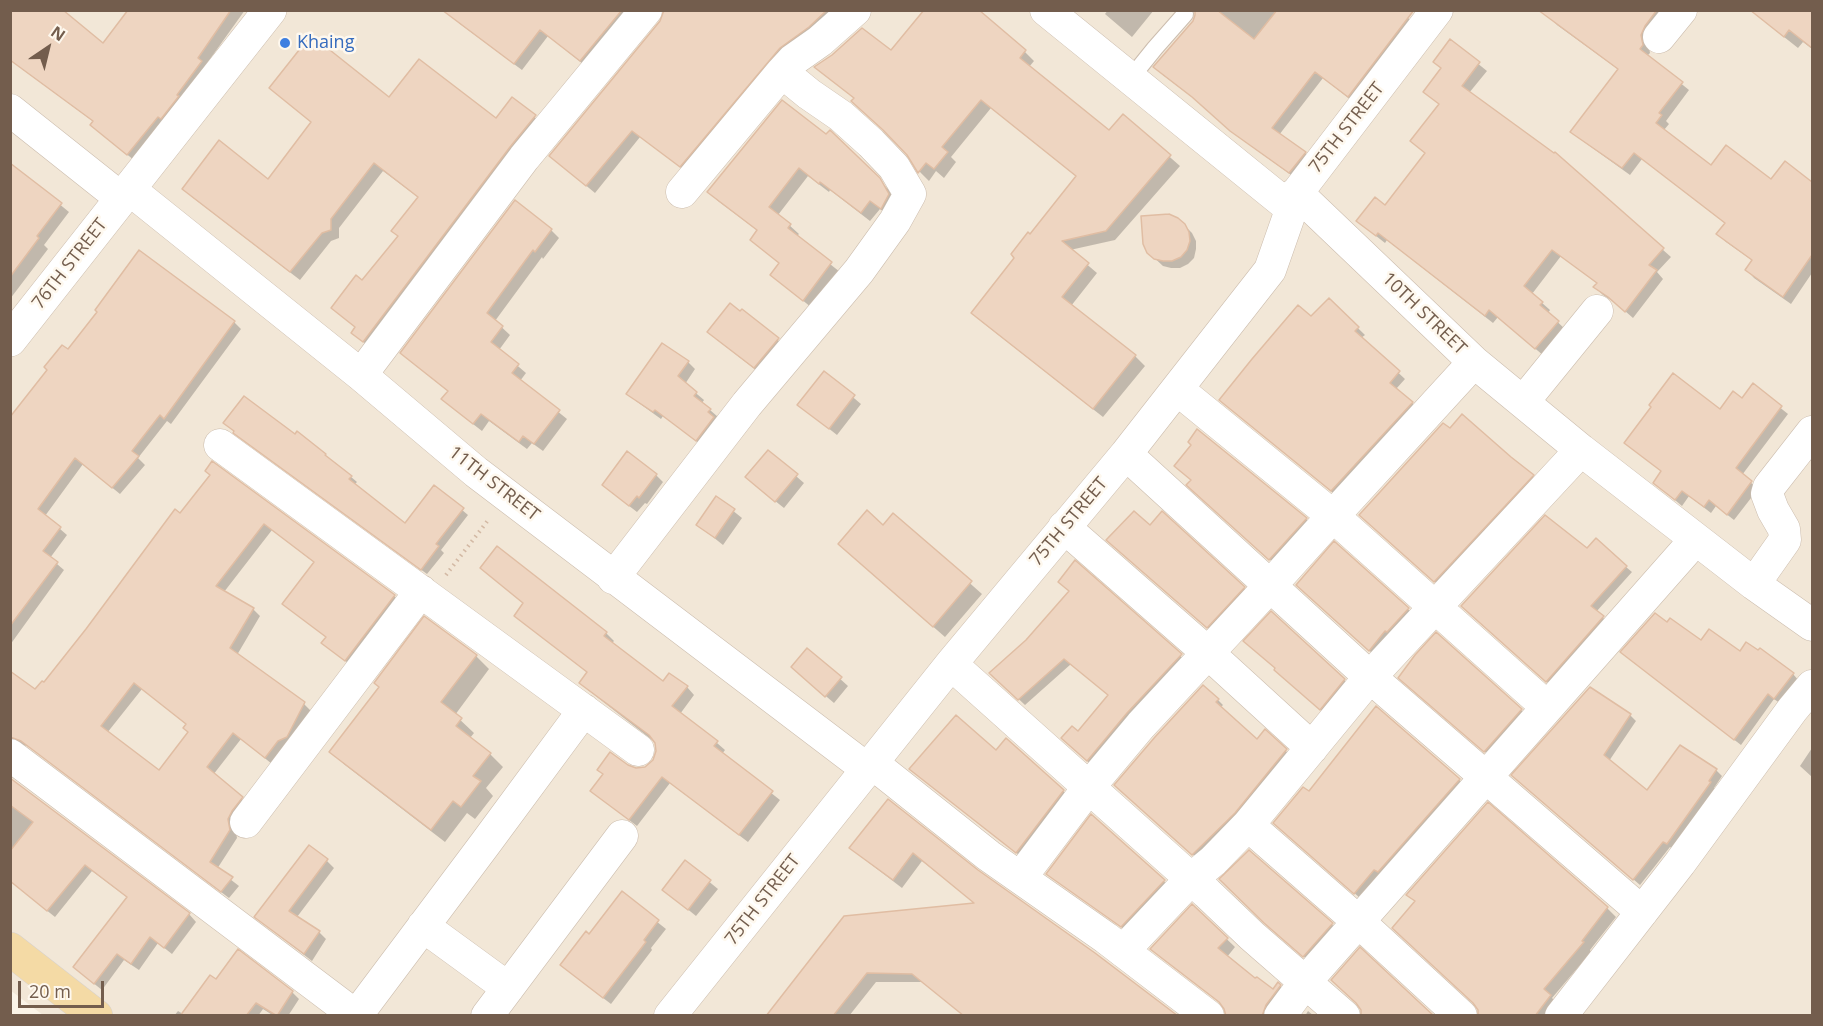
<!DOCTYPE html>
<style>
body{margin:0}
#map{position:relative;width:1823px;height:1026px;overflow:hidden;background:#fbf4e8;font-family:"Open Sans",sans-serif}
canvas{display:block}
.frame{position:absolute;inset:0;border:12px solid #735d4d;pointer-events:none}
.north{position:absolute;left:18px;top:18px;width:60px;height:60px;-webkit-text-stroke:4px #fef8ee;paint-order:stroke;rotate:35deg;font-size:16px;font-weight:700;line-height:24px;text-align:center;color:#735d4d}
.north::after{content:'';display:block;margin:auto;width:21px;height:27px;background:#735d4d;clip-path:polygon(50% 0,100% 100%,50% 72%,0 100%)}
.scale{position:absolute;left:18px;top:981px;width:86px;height:27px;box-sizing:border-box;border:3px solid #735d4d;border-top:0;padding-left:8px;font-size:18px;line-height:21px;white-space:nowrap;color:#735d4d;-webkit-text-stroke:4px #fef8ee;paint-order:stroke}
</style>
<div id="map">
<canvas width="1823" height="1026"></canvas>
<div class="frame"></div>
<div class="north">N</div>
<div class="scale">20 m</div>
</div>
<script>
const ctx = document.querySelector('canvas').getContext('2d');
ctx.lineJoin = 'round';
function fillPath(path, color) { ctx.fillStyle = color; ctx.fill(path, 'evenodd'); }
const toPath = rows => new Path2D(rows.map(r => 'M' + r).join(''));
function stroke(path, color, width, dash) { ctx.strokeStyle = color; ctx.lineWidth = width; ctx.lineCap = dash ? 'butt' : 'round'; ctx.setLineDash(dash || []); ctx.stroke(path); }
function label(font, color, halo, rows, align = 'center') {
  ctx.font = font + ' "Open Sans",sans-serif'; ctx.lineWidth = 5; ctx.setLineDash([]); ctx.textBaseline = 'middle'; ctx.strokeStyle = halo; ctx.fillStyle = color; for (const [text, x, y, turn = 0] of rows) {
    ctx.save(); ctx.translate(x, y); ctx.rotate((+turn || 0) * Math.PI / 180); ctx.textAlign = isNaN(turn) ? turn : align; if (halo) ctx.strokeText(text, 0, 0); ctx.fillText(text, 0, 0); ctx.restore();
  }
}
const residential = toPath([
 [10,11,1812,11,1812,1015,43,1015,10,990]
]);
const shadow = toPath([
 [10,10,68,10,65,14,104,45,130,10,245,10,205,66,208,69,135,161,100,132,94,122,10,60],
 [458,10,636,10,588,68,548,36,522,70,460,24,452,17],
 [665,10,839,10,688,173,640,137,595,193,559,163,661,22],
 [1108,10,1154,10,1132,37,1105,14],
 [1196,10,1399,10,1416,25,1356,104,1323,78,1279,135,1305,153,1312,161,1298,180,1240,138,1201,104,1163,75,1194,22],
 [1555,10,1671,10,1648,42,1650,53,1647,56,1689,90,1666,121,1669,124,1664,130,1712,167,1772,181,1785,163,1812,184,1812,273,1791,304,1754,278,1747,270,1753,261,1726,242,1718,234,1726,224,1642,159,1630,175,1580,139,1572,132,1619,70,1557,25,1550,17],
 [1750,10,1812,10,1812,49,1803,42,1798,48],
 [1450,41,1487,71,1469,93,1555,154,1671,257,1657,272,1663,279,1633,318,1617,304,1603,295,1595,287,1598,284,1561,256,1532,294,1550,310,1548,313,1566,330,1544,356,1498,317,1493,323,1387,240,1385,243,1366,228,1386,207,1426,154,1412,141,1440,105,1425,92,1442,69],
 [891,52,1025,52,1034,61,1029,67,1109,132,1123,116,1180,166,1115,240,1070,250,1097,273,1071,306,1135,356,1145,366,1103,417,982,322,973,313,1077,177,991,108,951,157,956,162,944,178,936,171,929,181,920,172,908,154,855,99,816,67],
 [271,88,389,99,496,120,513,99,544,125,373,349,362,341,356,328,333,308,362,282,399,237,419,198,383,171,339,228,339,238,331,241,300,280,192,197,184,189,268,181,312,123],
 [830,132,888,189,897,204,890,217,880,209,870,221,830,190,829,192,808,176,778,215,799,234,796,237,840,272,812,308,772,275,780,264,761,248,758,231,718,201,709,192,826,135],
 [19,171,69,212,44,245,48,249,10,299,10,172],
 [1184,225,1192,233,1196,241,1196,249,1194,258,1188,264,1180,268,1171,268,1163,266,1148,252],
 [551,230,559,238,543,259,542,257,495,321,510,335,499,350,526,373,520,381,567,419,543,451,532,443,527,449,489,421,482,431,451,407,449,392,410,361],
 [1329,300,1365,335,1361,338,1405,379,1396,389,1419,409,1338,497,1228,407],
 [742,311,785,346,761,374,716,339],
 [234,322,241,329,171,424,167,421,138,458,145,465,120,494,83,464,45,516,67,535,50,558,64,570,10,645,10,429,68,352],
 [688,362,695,369,685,384,704,400,702,403,718,417,704,447,663,416,661,419,636,401,628,394],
 [824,373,861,404,837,435,799,405],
 [1753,386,1788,414,1742,475,1758,489,1734,520,1716,506,1711,513,1689,496,1682,506,1662,489,1720,412,1742,400],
 [295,436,325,455,357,482,354,485,405,525,435,487,468,515,441,550,444,553,427,574,241,438],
 [768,452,804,483,784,508,755,485],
 [212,463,394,596,401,603,353,667,323,643,327,638,284,604,315,563,272,530,224,592,253,609,260,616,237,655,304,704,311,711,272,764,241,739,213,775,249,805,235,827,237,838,217,869,239,886,229,898,30,747,20,744,10,745,10,673,35,692,44,684,211,475],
 [142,689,187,725,190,732,159,772,107,733],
 [656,475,663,482,647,504,645,503,637,512,611,492],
 [1533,476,1538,482,1441,587,1367,521],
 [1196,492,1306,519,1313,526,1277,566],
 [717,498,742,518,723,545,698,525],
 [893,515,982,594,945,637,851,555,883,527],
 [1150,527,1244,588,1250,594,1214,633,1114,546],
 [1335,543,1412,613,1373,654,1298,584],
 [1588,550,1626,567,1632,572,1596,612,1609,623,1552,686,1468,611],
 [1075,563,1187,662,1094,767,1069,745,1110,696,1071,664,1025,705,991,673,1027,641,1070,591],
 [516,616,606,633,614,641,612,643,663,683,687,687,694,695,680,714,717,743,725,750,722,754,780,800,748,842,670,783,637,826,600,798,627,766,637,769,646,768,653,762,657,752,656,743,588,690,581,683,588,673],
 [425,618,476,656,489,669,455,715,474,733,470,738,490,754,503,767,486,788,493,796,475,819,467,813,445,842,345,765,331,752,381,687],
 [1668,624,1702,642,1740,653,1793,674,1799,681,1781,704,1774,699,1741,745,1628,658],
 [808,650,848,686,834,703,800,674],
 [1283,677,1344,680,1352,687,1328,716],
 [1405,683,1521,710,1526,715,1490,756],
 [1218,700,1223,705,1220,708,1257,741,1265,731,1291,756,1198,859,1121,790],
 [1376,708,1465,785,1360,898,1280,828],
 [1630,715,1636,721,1609,761,1648,793,1680,747,1716,770,1722,776,1714,788,1716,789,1673,849,1670,847,1640,885,1519,781],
 [1812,748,1812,777,1800,766],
 [996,752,1063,791,1069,796,1023,858,916,774],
 [10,780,189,914,196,922,172,954,158,943,139,970,124,960,102,990,82,974,128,898,92,871,55,917,10,881],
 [888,801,978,872,1094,954,922,982,876,982,849,1016,768,1016,976,904,922,861,902,888,860,856,851,848],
 [1092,816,1170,887,1128,932,1048,874],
 [1249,852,1338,930,1310,962,1272,928],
 [327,861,334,868,297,917,319,932,326,939,312,961,264,924],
 [685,862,718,889,696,916,664,890],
 [622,894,666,929,651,948,652,950,611,1004,569,972,589,936],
 [1408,895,1607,908,1616,917,1590,950,1591,952,1552,998,1559,1005,1551,1016,1480,1016,1479,1010,1416,902],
 [1192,906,1235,947,1227,957,1256,981,1273,991,1278,984,1288,995,1273,1016,1227,1016,1224,1006,1160,957,1152,949],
 [216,981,292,992,299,999,288,1016,274,1016,263,1009,258,1016,174,1016,178,1011,183,1014],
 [1308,1011,1314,1016,1305,1016]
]);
const building = toPath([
 [10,10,63,10,103,43,128,10,231,10,198,58,202,61,177,95,179,96,161,119,158,117,127,155,90,125,93,121,10,60,10,10],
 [442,10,622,10,580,61,540,30,514,64,442,10],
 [664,10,827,10,809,27,780,48,680,167,632,131,586,186,549,156,660,21,664,10],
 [924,10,979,10,1026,50,1020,58,1109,130,1123,114,1171,155,1106,231,1062,241,1089,263,1062,297,1136,355,1093,409,971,313,1014,258,1011,254,1028,232,1030,234,1076,176,981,100,942,147,948,152,934,169,926,163,918,173,907,155,883,130,851,101,854,98,814,67,832,55,862,28,891,50,924,10],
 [1195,10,1217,10,1254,39,1277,10,1414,10,1348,97,1315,72,1272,128,1306,152,1289,173,1230,131,1192,97,1153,67,1193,21,1195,15,1195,10],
 [1538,10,1657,10,1645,26,1641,35,1643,45,1640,49,1683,82,1659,113,1662,115,1656,123,1711,165,1726,145,1771,179,1785,161,1812,182,1812,255,1783,297,1745,270,1752,260,1716,234,1725,223,1634,153,1622,168,1570,132,1618,69,1538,10],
 [1750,10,1812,10,1812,48,1789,30,1784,37,1750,10],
 [311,35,389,97,419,59,496,118,512,97,536,115,510,147,363,342,351,333,355,327,331,308,356,275,362,280,398,236,391,231,418,197,374,163,331,219,331,230,322,233,290,272,182,189,219,140,268,179,311,122,269,88,311,35],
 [1450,39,1480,62,1462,86,1554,153,1555,152,1664,248,1649,265,1657,270,1625,312,1608,297,1593,287,1597,283,1552,250,1524,286,1543,302,1540,305,1559,321,1535,349,1489,310,1485,316,1378,233,1376,236,1356,221,1375,197,1385,205,1425,153,1410,141,1439,104,1423,92,1441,68,1433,62,1450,39],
 [782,100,826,134,830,130,880,178,889,194,881,209,870,201,861,213,820,182,819,184,799,168,769,207,791,224,788,228,832,262,803,301,770,275,779,263,750,240,757,230,707,192,782,100],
 [10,163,62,203,37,236,39,238,10,277,10,163],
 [515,200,552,229,535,252,533,250,487,313,503,326,491,342,519,364,512,373,560,410,534,444,523,436,519,442,481,414,473,424,441,399,448,391,400,353,515,200],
 [1169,214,1178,218,1185,224,1189,232,1190,241,1187,250,1181,257,1172,261,1163,261,1154,259,1147,253,1143,244,1141,216,1169,214],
 [139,250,235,321,164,419,160,415,132,451,139,456,112,488,75,458,38,509,61,527,43,551,58,562,10,626,10,417,47,370,44,367,62,345,68,349,97,312,95,310,139,250],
 [1329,298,1359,327,1355,331,1400,371,1390,383,1413,402,1331,491,1219,400,1252,359,1298,305,1311,316,1329,298],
 [730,303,740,311,742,309,779,338,754,368,707,332,730,303],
 [662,343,689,361,678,376,697,392,694,396,711,409,708,412,714,417,696,441,655,410,653,412,626,394,662,343],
 [824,371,855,395,829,429,797,405,824,371],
 [1673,373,1720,409,1733,391,1742,398,1753,383,1782,406,1736,468,1752,481,1727,515,1709,500,1704,507,1682,491,1675,500,1653,483,1661,471,1624,443,1651,407,1649,405,1673,373],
 [244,396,295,434,297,431,326,454,325,455,352,476,349,479,405,523,434,485,464,508,436,544,439,546,421,570,233,433,234,431,223,423,244,396],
 [1462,414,1511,457,1534,475,1434,582,1359,515,1443,423,1450,428,1462,414],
 [1197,429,1307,518,1269,560,1186,485,1191,480,1174,466,1191,445,1188,442,1197,429],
 [768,450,798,474,775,502,745,477,768,450],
 [627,451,657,474,639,498,637,496,629,506,602,485,627,451],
 [212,461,395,595,345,661,321,643,326,637,282,604,314,562,264,524,216,586,254,608,230,648,305,702,287,737,278,741,265,758,233,733,207,767,243,797,232,811,228,819,230,830,210,862,233,877,221,892,21,741,10,737,10,671,35,689,42,681,44,682,86,629,175,509,180,513,210,475,205,471,212,461],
 [134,683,186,724,183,728,188,732,159,770,101,726,134,683],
 [716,496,735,509,715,538,696,525,716,496],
 [867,510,883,525,893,513,972,581,933,627,838,544,867,510],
 [1134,511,1150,525,1162,511,1245,587,1207,628,1106,540,1134,511],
 [1545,515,1587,548,1596,538,1627,566,1591,606,1604,616,1546,682,1461,606,1545,515],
 [1334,541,1409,608,1387,632,1385,631,1369,651,1296,585,1334,541],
 [497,546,607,632,604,636,663,681,669,673,688,686,672,706,718,741,714,746,773,791,739,835,662,777,629,820,590,791,603,774,597,770,610,752,628,765,636,768,645,767,653,760,656,751,655,743,649,735,579,683,587,672,514,616,523,603,480,568,497,546],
 [1075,560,1182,654,1127,713,1087,761,1061,738,1072,726,1078,731,1108,695,1064,659,1018,700,989,673,1026,640,1069,591,1058,582,1075,560],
 [1271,611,1345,679,1320,710,1274,670,1275,668,1243,641,1271,611],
 [1655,613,1667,622,1670,618,1701,640,1709,629,1740,651,1746,642,1758,650,1760,648,1794,673,1774,699,1768,694,1734,740,1620,652,1655,613],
 [424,616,477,655,441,702,462,718,456,726,491,753,473,776,481,781,461,807,453,801,431,830,329,752,379,687,374,683,424,616],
 [1436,632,1522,709,1484,752,1398,678,1415,655,1436,632],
 [807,648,842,677,825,697,791,667,807,648],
 [1203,685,1219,699,1216,702,1257,739,1265,729,1287,749,1235,813,1192,855,1114,785,1155,737,1203,685],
 [1590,687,1631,714,1604,755,1647,790,1680,745,1717,769,1709,781,1711,782,1667,844,1663,842,1633,880,1511,775,1590,687],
 [1376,706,1460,779,1378,872,1374,870,1354,894,1273,823,1303,787,1309,791,1376,706],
 [956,715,996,750,1006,738,1064,790,1016,853,909,769,956,715],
 [10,778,190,913,164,948,150,937,131,964,117,954,94,984,73,967,127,897,85,865,47,911,10,881,10,851,33,822,10,805,10,778],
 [888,799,978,870,1095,953,1178,1016,964,1016,912,974,867,973,833,1016,766,1016,844,916,974,903,913,853,893,880,849,848,888,799],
 [1488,802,1608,907,1582,941,1584,942,1544,989,1551,995,1535,1016,1478,1016,1478,1010,1473,1003,1392,928,1415,901,1406,895,1488,802],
 [1091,814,1165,880,1121,927,1046,874,1091,814],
 [309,845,328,859,289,911,320,931,304,954,254,917,309,845],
 [1249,850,1333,923,1303,957,1264,923,1219,879,1249,850],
 [685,860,711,880,688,910,662,890,685,860],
 [622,891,659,920,644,940,646,942,603,998,560,965,586,931,589,934,622,891],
 [1192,904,1228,938,1218,948,1255,978,1257,977,1273,989,1278,982,1281,985,1266,1005,1262,1016,1226,1016,1224,1009,1219,1002,1150,949,1192,904],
 [1360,947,1434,1016,1361,1016,1361,1010,1356,1003,1331,980,1360,947],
 [238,949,293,991,277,1016,256,1003,246,1016,180,1016,210,975,216,979,238,949]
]);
const path = toPath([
 [446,575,489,519]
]);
const service = toPath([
 [1130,79,1155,48,1185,14]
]);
const minor = toPath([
 [1046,10,1283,202,1297,193,1474,362,1581,450,1754,584,1812,625],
 [1659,37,1681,10],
 [10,110,122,199],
 [129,189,361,375,476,472,867,769],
 [682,192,782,72],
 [361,375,524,158,646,10],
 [1177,389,1333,516,1547,707],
 [1523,402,1597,311],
 [220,445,638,750],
 [1126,454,1370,677,1642,912],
 [1064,527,1208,653,1312,748],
 [613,578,747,404,859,271,895,221,910,194,894,167,871,143,841,116,809,94,782,72,793,60,820,41,855,10],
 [1754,584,1785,540,1784,529,1773,510,1767,494,1769,487,1812,432],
 [951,664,1207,893,1252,936,1344,1016],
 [10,755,356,1016,485,844,584,710],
 [872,763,989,856,1106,938,1208,1016],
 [246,822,421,591],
 [1248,825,1359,922,1461,1016],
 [1021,877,1089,787,1141,725,1270,586,1333,516,1474,362],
 [423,926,508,988],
 [1123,951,1191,879,1213,861,1248,825,1370,677,1581,450],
 [487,1016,622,836],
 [670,1016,951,664,1126,454,1270,270,1297,193,1437,10],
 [1280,1016,1306,981,1696,539],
 [1561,1016,1680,863,1792,710,1812,686]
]);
const tertiary = toPath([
 [10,340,270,10]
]);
const primary = toPath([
 [10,949,96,1016]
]);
const markers = [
 [285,43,6,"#3f7fe0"]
];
const shopNames = [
 ["Khaing",297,43]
];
const streetNames = [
 ["75TH STREET",1347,128,-52],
 ["76TH STREET",70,264,-52],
 ["10TH STREET",1424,314,44],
 ["11TH STREET",494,484,38],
 ["75TH STREET",1069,522,-50],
 ["75TH STREET",763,900,-52]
];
fillPath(residential, '#f2e7d7');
fillPath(shadow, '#0003');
fillPath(building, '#eed5c1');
stroke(building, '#e0bda3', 1.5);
stroke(service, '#ccbdae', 18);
stroke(minor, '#ccbdae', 33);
stroke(tertiary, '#ccbdae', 34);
stroke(primary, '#d8d2cd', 34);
stroke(path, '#d3b9a4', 4, [1.5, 4.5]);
stroke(service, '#fff', 16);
stroke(minor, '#fff', 32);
stroke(tertiary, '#fff', 33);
stroke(primary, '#f4daa5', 33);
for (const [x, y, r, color] of markers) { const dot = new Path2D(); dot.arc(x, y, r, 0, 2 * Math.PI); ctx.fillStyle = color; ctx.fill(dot); stroke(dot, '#fef8ee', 2); }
label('18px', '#366cbe', '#fef8ee', shopNames, 'left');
label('18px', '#735d4d', '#fef8ee', streetNames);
</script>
